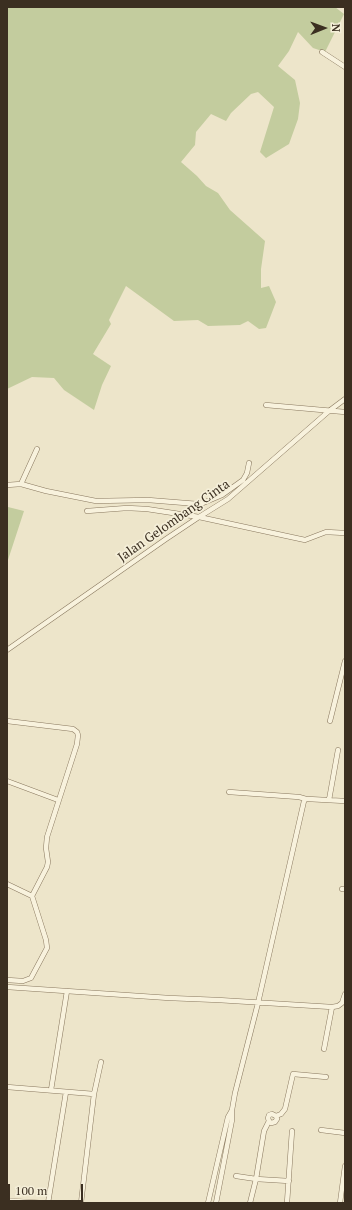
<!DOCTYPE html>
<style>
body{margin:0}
#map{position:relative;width:352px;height:1210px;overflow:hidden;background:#ede5ca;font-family:"PT Serif",serif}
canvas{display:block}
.frame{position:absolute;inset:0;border:8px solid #3b2f21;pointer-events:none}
.north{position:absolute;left:304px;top:8px;width:40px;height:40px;-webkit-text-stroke:3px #f5efd9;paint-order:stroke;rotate:89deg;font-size:11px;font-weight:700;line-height:16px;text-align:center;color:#3b2f21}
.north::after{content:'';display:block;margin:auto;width:14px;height:18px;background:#3b2f21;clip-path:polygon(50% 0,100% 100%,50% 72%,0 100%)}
.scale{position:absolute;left:8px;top:1184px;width:75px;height:18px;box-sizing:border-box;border:2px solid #3b2f21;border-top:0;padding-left:5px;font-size:12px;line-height:14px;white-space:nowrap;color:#3b2f21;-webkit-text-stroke:3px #f5efd9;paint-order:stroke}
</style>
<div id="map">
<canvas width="352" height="1210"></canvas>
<div class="frame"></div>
<div class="north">N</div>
<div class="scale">100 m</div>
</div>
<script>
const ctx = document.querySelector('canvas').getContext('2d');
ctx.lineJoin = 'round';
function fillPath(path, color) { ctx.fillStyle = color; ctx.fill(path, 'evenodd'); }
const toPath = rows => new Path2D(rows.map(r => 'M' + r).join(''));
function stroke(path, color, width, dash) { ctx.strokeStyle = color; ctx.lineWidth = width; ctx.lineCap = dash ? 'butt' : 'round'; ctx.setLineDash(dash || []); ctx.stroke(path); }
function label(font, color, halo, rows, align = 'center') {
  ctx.font = font + ' "PT Serif",serif'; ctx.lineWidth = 3.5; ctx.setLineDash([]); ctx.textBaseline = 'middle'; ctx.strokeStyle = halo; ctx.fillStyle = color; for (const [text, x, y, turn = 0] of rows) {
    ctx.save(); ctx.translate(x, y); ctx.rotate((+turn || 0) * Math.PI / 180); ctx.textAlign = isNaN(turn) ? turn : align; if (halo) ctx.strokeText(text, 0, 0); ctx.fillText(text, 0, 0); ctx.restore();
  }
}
const green = toPath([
 [7,7,335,7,344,14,325,52,313,48,298,32,289,51,278,66,295,80,300,103,298,119,289,144,266,158,260,152,274,107,258,92,251,94,231,113,226,121,211,114,196,132,195,145,181,162,197,176,206,186,218,193,230,210,265,241,261,269,261,288,269,286,276,302,266,328,259,329,248,321,240,325,208,326,198,320,174,321,126,286,109,320,111,324,93,354,111,366,102,385,94,410,64,390,54,378,32,377,7,389],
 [8,507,24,511,7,563,7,510]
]);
const minor = toPath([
 [322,52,345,67],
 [266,405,345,412],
 [21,484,37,449],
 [7,485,21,484,46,491,96,501,148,500,198,504,203,503,222,495,243,480,247,473,249,463],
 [87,511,127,508,147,509,199,517,305,540,326,532,345,533],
 [7,650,166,539,199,517,228,499,329,411,345,399],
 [7,721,73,729,77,732,78,735,77,744,47,837,46,848,48,862,47,867,32,896,46,940,47,948,31,978,23,981,7,980],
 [330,721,345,661],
 [7,781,58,800],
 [229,792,299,797,306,799],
 [329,800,338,750],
 [7,884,32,896],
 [342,889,345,889],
 [7,987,169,998,218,1000,332,1007,338,1006,342,1003,345,994],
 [324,1049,332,1007],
 [7,1087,94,1094],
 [51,1090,67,991],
 [276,1116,281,1114,285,1109,293,1074,326,1077],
 [321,1130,345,1133],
 [236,1176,256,1179,289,1181],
 [48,1203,66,1092],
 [81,1203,94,1094,101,1062],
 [208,1203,228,1117,232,1110],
 [216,1203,232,1120,232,1110,235,1093,258,1003,304,801,306,799,308,799,345,801],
 [250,1203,256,1179,264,1131,269,1121,268,1118,269,1115,272,1114,276,1116,277,1119,275,1122,271,1123,269,1121],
 [287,1203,292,1131],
 [340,1203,345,1166]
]);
const tertiary = toPath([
 [7,1201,39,1203]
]);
const streetNames = [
 ["Jalan Gelombang Cinta",174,521,-35]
];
fillPath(green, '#c3cc9e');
stroke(minor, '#89785f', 5.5);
stroke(tertiary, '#89785f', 6);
stroke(minor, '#f8f2dd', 4.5);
stroke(tertiary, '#f8f2dd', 5.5);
label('13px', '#3b2f21', '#f5efd9', streetNames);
</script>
